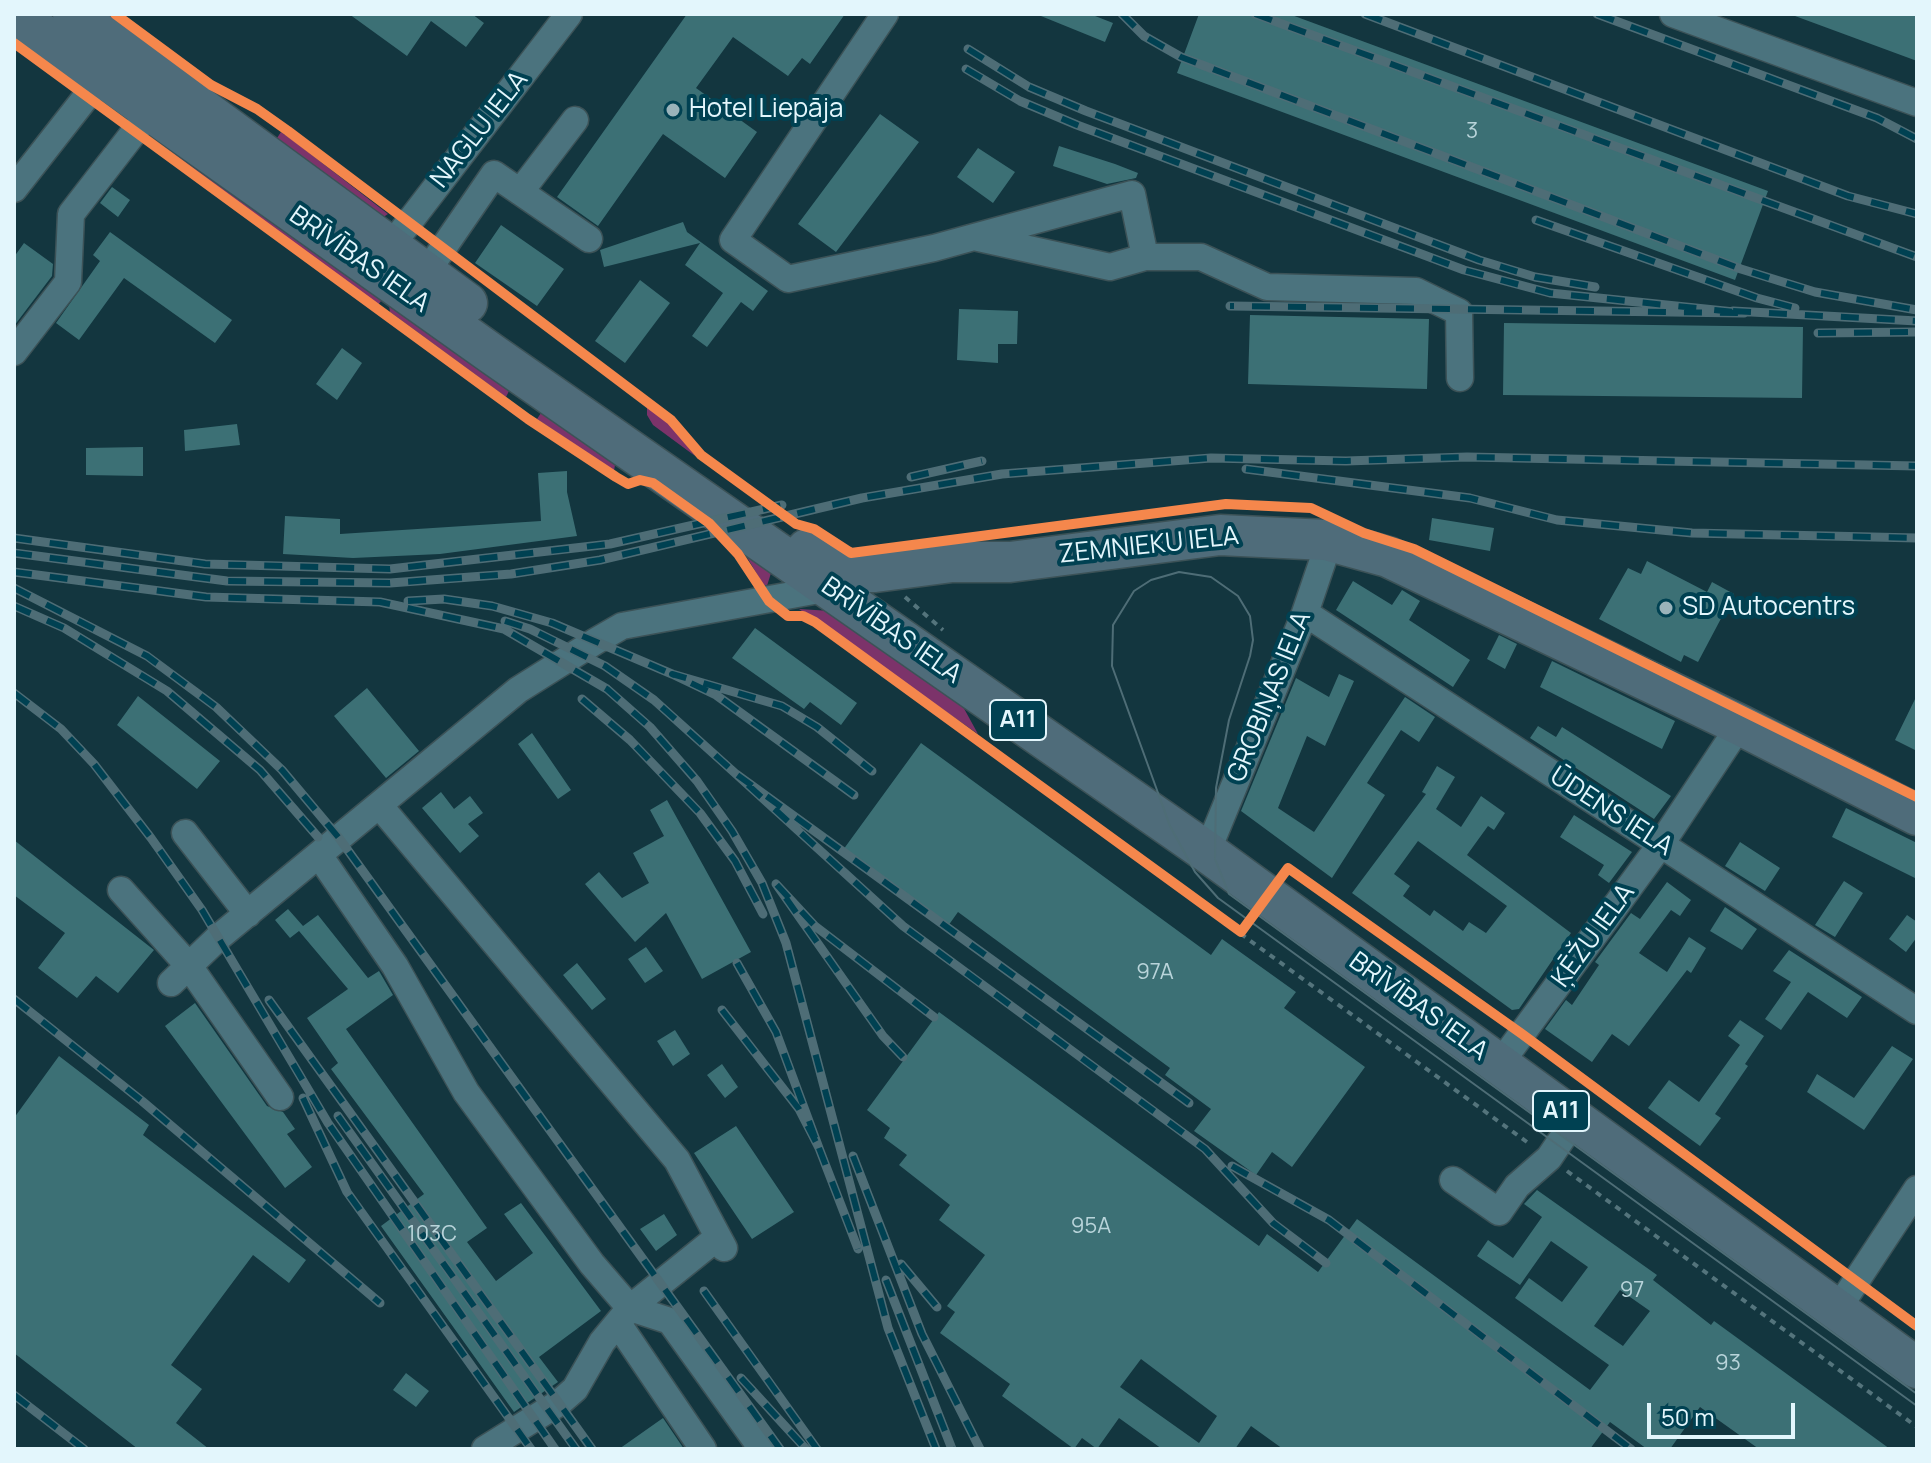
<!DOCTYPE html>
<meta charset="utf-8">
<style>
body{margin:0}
#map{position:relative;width:1931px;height:1463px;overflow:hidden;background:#13363f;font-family:Manrope,sans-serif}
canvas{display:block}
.frame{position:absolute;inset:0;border:16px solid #e3f6fc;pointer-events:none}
.scale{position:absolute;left:1647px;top:1403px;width:148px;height:36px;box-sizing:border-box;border:4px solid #e3f6fc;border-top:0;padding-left:10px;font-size:24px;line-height:28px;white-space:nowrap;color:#e3f6fc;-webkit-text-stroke:6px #004152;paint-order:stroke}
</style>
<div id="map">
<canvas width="1931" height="1463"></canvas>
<div class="frame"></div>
<div class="scale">50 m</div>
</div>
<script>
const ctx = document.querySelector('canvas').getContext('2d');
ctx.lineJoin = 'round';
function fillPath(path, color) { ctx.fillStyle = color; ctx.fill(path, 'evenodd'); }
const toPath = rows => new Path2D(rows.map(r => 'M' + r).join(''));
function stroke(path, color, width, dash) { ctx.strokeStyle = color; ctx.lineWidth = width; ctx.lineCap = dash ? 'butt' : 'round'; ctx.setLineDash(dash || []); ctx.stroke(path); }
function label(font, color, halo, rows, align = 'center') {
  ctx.font = font + ' Manrope,sans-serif'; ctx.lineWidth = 8; ctx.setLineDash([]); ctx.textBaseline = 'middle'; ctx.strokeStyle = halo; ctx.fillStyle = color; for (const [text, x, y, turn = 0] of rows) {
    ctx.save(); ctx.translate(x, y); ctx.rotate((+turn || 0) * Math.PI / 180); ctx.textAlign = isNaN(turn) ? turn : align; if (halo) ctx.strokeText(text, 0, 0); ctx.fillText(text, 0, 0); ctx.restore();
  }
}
const green = toPath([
 [281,132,295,142,388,214,382,218,277,138],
 [150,135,384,297,378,305,148,136],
 [389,305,487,374,509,391,506,397,390,312],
 [647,404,670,424,695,456,653,425,647,415],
 [541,413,616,459,614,471,537,419],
 [730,535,771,573,766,589,748,559],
 [799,609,831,611,961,703,978,734]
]);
const building = toPath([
 [349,14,472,14,484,23,466,47,431,21,407,56],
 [687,14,845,14,810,64,802,58,788,76,733,37,696,88,757,132,725,178,663,134,598,226,557,197],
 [1036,14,1090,14,1113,23,1105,42],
 [1199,14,1289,14,1768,191,1735,280,1177,73],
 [1795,14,1917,14,1917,61,1795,16],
 [880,114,919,142,836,252,798,224],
 [1059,146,1115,164,1138,173,1136,178,1107,184,1053,166],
 [978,148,1015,172,993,203,957,177],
 [112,187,130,200,118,217,100,203],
 [683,222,687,232,768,291,753,311,741,302,707,347,692,336,723,293,685,265,700,243,604,267,600,250],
 [501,225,564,269,537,306,475,263],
 [110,232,232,320,215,343,124,278,79,340,56,323,100,261,93,255],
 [24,243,53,264,52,276,14,326,14,257],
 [640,280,670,303,625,363,595,341],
 [959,309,1018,311,1017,344,998,344,998,363,957,360],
 [1250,315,1429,319,1427,389,1248,384],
 [1504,323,1803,327,1802,398,1503,395],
 [342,348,362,363,337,400,316,384],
 [237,424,240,445,185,451,184,430],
 [143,447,143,476,86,475,86,448],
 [567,471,567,492,577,536,440,554,353,558,283,554,285,516,340,519,340,534,541,521,538,473],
 [1432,518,1494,528,1490,551,1429,540],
 [1647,561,1707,592,1712,582,1734,594,1698,662,1684,655,1681,662,1599,619,1628,568,1641,574],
 [1353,581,1392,605,1402,590,1420,601,1409,620,1470,660,1453,687,1336,610],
 [755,628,857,703,841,725,810,702,804,709,732,658],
 [1499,635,1517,644,1505,669,1487,659],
 [1552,661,1675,721,1662,749,1540,687],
 [1339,674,1354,681,1325,746,1307,736,1278,808,1314,832,1405,697,1435,717,1419,742,1401,730,1367,783,1385,795,1332,878,1241,811,1296,678,1329,697],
 [367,688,419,751,386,778,334,716],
 [1917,695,1917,751,1895,740],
 [138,696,220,761,197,789,117,725],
 [1538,726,1556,737,1562,727,1671,796,1654,819,1530,738],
 [532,733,571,790,558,799,518,744],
 [921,743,1211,955,1222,939,1296,992,1284,1008,1365,1067,1292,1167,1272,1152,1256,1175,1194,1131,1211,1109,1165,1075,1170,1068,958,912,948,926,843,850],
 [1437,766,1455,777,1436,809,1461,827,1481,796,1505,813,1494,830,1488,826,1467,855,1571,933,1519,1009,1512,1010,1352,893,1426,794,1422,792],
 [1418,841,1507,906,1486,933,1469,922,1463,931,1434,910,1430,916,1403,896,1410,886,1394,874],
 [441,792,454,809,470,796,483,813,468,824,479,836,460,853,422,808],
 [667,800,751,952,702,979,666,913,635,942,585,884,599,872,622,898,649,883,633,853,664,836,650,810],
 [1846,808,1917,843,1917,879,1832,837],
 [1574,815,1632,852,1609,883,1598,875,1604,865,1560,837],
 [14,840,154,950,118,993,96,976,77,998,38,968,65,933,14,895],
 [1740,842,1780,868,1765,891,1725,866],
 [1844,881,1863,893,1835,937,1815,925],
 [1667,882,1691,900,1680,916,1671,910,1639,953,1667,972,1689,937,1706,948,1691,973,1687,970,1629,1046,1612,1034,1592,1062,1545,1029,1566,1000,1572,1005,1599,965,1595,962,1631,913,1640,919],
 [1725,907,1757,929,1742,950,1710,931],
 [288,909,303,926,318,915,368,978,379,971,393,995,346,1029,487,1228,467,1242,496,1281,533,1253,504,1214,521,1203,601,1311,539,1357,558,1382,514,1412,381,1226,424,1194,331,1069,338,1063,307,1018,348,989,299,931,290,938,275,920],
 [1907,915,1917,922,1917,937,1906,952,1889,939],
 [646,947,663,971,645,983,628,959],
 [1789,950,1862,997,1847,1018,1808,992,1781,1030,1765,1019,1791,982,1773,971],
 [577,963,606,999,592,1010,563,975],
 [195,1003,267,1106,283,1112,295,1129,287,1134,312,1167,285,1188,165,1026],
 [939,1012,1259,1246,1267,1234,1318,1272,1357,1219,1590,1390,1609,1365,1515,1298,1529,1278,1562,1302,1588,1267,1551,1241,1520,1285,1477,1256,1488,1240,1513,1258,1542,1217,1524,1204,1537,1190,1657,1275,1653,1280,1711,1325,1714,1321,1890,1449,1759,1449,1700,1407,1670,1449,1647,1449,1610,1422,1590,1449,1283,1449,1251,1426,1235,1449,1162,1449,1119,1418,1097,1449,1082,1438,1074,1449,1002,1396,1010,1384,940,1333,955,1312,947,1306,985,1255,939,1220,950,1205,899,1165,907,1155,884,1138,890,1128,867,1110],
 [1620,1290,1650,1311,1623,1346,1594,1326],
 [1141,1359,1217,1416,1199,1443,1120,1387],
 [1740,1020,1764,1036,1745,1064,1748,1066,1715,1114,1721,1118,1700,1146,1648,1108,1669,1080,1699,1102,1740,1045,1728,1036],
 [675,1030,690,1054,673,1066,657,1041],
 [1892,1046,1913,1059,1864,1130,1807,1092,1817,1074,1854,1098],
 [59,1056,149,1125,143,1135,306,1260,289,1283,253,1255,171,1365,202,1389,176,1423,209,1449,138,1449,14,1353,14,1118],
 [722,1064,738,1087,725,1098,707,1075],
 [736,1126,794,1212,752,1239,694,1153],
 [664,1214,677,1235,656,1251,640,1229],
 [406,1373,429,1391,416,1407,393,1390],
 [663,1418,684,1449,619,1449]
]);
const path = toPath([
 [484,387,536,423],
 [905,597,943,630],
 [804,616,1531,1145],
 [1567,1171,1917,1427]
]);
const minor = toPath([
 [885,14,733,240,788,279,934,248,974,237,1132,194,1145,257,1110,267,974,237],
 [1673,14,1917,103],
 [14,189,101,78],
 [520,192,575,120],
 [390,247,569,14],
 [1145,257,1201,257,1267,287,1416,291,1459,312,1460,378],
 [426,273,494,174,589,239],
 [14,352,68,282,71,214,149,113],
 [1305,613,1917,1011],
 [379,805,677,1160,724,1248],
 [185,833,248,914],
 [1207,852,1305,613,1323,560,1326,540],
 [319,855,395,966,466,1092,592,1264,630,1308,670,1321,762,1449],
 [121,890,189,966,280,1097],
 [171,983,219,937,518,690,596,641,622,626,830,588,828,585],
 [1499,1065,1661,844,1740,725],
 [1453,1180,1499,1212,1517,1186,1549,1158,1574,1121],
 [1837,1310,1917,1189],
 [619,1325,703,1449],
 [485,1449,559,1403,575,1389,602,1342,630,1308,718,1237]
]);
const highway = toPath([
 [14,14,492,354,1207,852,1917,1368],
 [73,14,467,303],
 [807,549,849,571,875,572,952,562,1010,562,1220,535,1326,540,1388,557,1740,725,1917,815]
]);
const tram = toPath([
 [1917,1394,1229,894,1215,859,1216,788,1229,720,1250,656,1253,640,1250,616,1238,596,1211,577,1179,572,1151,580,1134,591,1113,625,1112,666,1170,826,1195,872,1218,898,1917,1406]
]);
const rail = toPath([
 [1122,14,1144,36,1181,57,1741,269,1815,292,1917,310],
 [1255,14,1917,257],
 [1365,14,1848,196,1917,214],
 [1597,14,1877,118,1917,139],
 [968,49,1029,87,1086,111,1479,260,1535,277,1595,287],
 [966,69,1020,101,1077,125,1464,270,1550,293,1744,313,1230,306],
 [1536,220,1757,298,1795,308],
 [1733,311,1917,321],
 [1818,333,1917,332],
 [1246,469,1470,498,1557,520,1692,533,1917,538],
 [911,477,982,461],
 [14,538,205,564,390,569,610,544,782,505],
 [14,553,227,581,390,583,511,574,600,560,862,498,1002,474,1211,458,1346,461,1467,457,1917,466],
 [14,572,206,597,380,602,504,629,607,689,650,727,697,781,732,831,762,883,786,943,888,1328,936,1449],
 [14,588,147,656,216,707,282,770,339,838,780,1449],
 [408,601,444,599,492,606,552,623,672,674],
 [14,606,64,628,167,691,260,770,318,837],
 [505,621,530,629,605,666,654,700,736,774],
 [14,693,61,729,94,764,151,838,202,910,328,1123,555,1449],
 [582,699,630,740,700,813,735,861,763,914],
 [854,795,716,695,672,674,782,706,817,727,872,771],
 [14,999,142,1101,380,1303],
 [269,1000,592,1449],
 [722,1010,799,1109,819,1148,776,1032,737,963],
 [903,1057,883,1036,776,884,815,926,934,1017],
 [303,1098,347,1192,531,1449],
 [1189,1103,736,774,903,926,1205,1149,1273,1223,1326,1263],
 [338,1116,576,1449],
 [819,1148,858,1249],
 [853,1156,922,1334,980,1449],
 [1232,1166,1329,1220,1631,1449],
 [901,1264,937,1307],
 [886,1280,952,1449],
 [704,1291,817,1449],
 [741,1378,806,1449],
 [14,1395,84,1449]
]);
const cycleway = toPath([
 [115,14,211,85,257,109,288,131,671,420,701,455,796,524,814,529,851,553,1226,504,1311,508,1364,533,1414,549,1917,797],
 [14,43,528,419,616,477,628,484,640,480,653,483,709,523,738,554,769,601,788,616,803,616,815,622,1241,932,1288,868,1522,1034,1917,1326]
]);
const markers = [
 [673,110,8,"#9ab3ba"],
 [1666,608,8,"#9ab3ba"]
];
const numberNames = [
 ["3",1472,132],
 ["97A",1155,973],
 ["95A",1091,1227],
 ["103C",432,1235],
 ["97",1632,1291],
 ["93",1728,1364]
];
const shields = [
 [1018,720,56],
 [1561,1111,56]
];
const shieldNames = [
 ["A11",1018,720],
 ["A11",1561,1111]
];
const poiNames = [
 ["Hotel Liepāja",689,110],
 ["SD Autocentrs",1682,608]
];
const streetNames = [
 ["NAGLU IELA",480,130,-52],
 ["BRĪVĪBAS IELA",359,260,35],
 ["ZEMNIEKU IELA",1149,546,-6],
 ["BRĪVĪBAS IELA",891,631,35],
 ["GROBIŅAS IELA",1270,697,-68],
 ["ŪDENS IELA",1611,812,33],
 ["ĶĒŽU IELA",1594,936,-54],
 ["BRĪVĪBAS IELA",1418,1007,36]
];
fillPath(green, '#7c336a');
fillPath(building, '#3c7075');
stroke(minor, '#3c5257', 29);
stroke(highway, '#3c5257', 43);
stroke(path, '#54747c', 4, [6, 6]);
stroke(minor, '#4b737e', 26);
stroke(highway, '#4f6c7a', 40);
stroke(tram, '#4e6d76', 2);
stroke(rail, '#4e6d76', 9);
stroke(rail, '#004152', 6, [18]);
stroke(cycleway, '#f5874c', 10);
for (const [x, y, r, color] of markers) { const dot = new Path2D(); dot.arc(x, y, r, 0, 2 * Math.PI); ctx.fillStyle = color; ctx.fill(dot); stroke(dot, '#004152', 3); }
label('22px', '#b9d4da', null, numberNames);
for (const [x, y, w] of shields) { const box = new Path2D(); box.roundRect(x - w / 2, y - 20, w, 40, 6); ctx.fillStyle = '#004152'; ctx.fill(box); stroke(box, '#e3f6fc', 2); }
label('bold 24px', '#e3f6fc', null, shieldNames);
label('26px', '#e3f6fc', '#004152', poiNames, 'left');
label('26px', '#e3f6fc', '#004152', streetNames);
</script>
